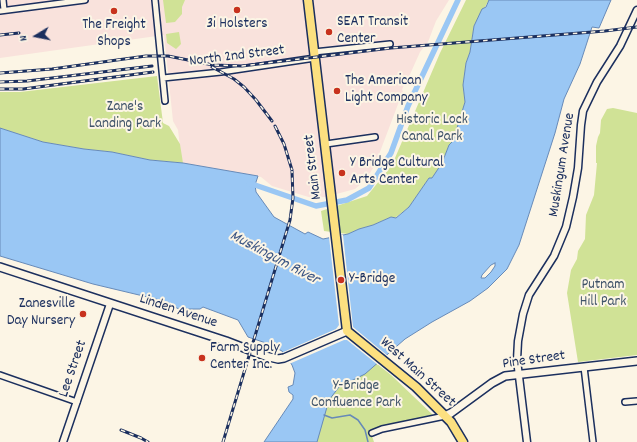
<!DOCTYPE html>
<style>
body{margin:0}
#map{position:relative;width:637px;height:442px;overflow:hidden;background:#fcf5e5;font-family:Dekko,sans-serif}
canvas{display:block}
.north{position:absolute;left:16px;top:16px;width:40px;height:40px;-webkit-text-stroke:3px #fcf5e5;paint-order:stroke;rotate:260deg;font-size:11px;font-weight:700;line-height:16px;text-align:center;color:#1b2f5e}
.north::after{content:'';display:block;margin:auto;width:14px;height:18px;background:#1b2f5e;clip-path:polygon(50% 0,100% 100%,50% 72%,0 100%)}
</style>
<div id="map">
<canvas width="637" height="442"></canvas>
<div class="north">N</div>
</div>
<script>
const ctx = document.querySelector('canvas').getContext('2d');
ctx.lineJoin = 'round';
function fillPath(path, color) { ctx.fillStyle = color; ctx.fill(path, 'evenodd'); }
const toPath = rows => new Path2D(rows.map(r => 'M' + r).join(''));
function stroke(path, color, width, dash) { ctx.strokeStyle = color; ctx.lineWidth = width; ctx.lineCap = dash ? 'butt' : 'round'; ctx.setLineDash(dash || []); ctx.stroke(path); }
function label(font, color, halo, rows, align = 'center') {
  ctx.font = font + ' Dekko,sans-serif'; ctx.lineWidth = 4; ctx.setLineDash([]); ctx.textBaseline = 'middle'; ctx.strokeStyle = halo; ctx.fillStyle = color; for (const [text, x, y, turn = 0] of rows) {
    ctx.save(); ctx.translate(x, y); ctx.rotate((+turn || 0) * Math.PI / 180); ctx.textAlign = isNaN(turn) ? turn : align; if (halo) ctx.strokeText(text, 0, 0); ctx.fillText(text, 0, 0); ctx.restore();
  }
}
const built = toPath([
 [0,0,449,0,436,21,428,42,420,52,407,81,405,82,402,90,403,91,375,165,370,173,365,176,361,184,355,189,325,197,312,198,272,186,261,177,183,163,181,155,178,130,173,121,164,35,0,58]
]);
const green = toPath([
 [163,0,185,0,182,7,182,14,175,22,166,23],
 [466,0,489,0,474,26,470,52,466,63,463,85,465,102,453,141,449,145,442,163,432,178,429,178,409,207,395,218,391,217,373,225,359,229,348,234,324,231,321,211,367,196,392,165,440,53],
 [179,32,181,44,176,49,167,43,166,34],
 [157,76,163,123,169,126,180,144,183,163,150,160,112,152,84,149,43,142,0,128,0,92,20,92],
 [613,108,637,113,637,355,578,362,567,293,571,270,577,259,578,251,585,239,586,215,594,195,597,163,596,163,596,146,598,137,600,133,601,120,607,109],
 [347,340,391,375,433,415,370,430,374,442,288,442]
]);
const water = toPath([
 [489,0,611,0,599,28,592,27,580,64,564,99,555,133,519,245,507,269,488,288,470,301,432,322,405,339,365,374,339,387,329,400,317,442,264,442,293,399,293,395,289,392,288,387,293,385,295,373,292,365,282,351,266,343,248,337,238,320,203,307,200,309,179,309,160,300,93,284,0,256,0,128,43,142,84,149,112,152,150,160,183,163,258,176,255,185,256,192,274,217,305,234,308,232,323,239,348,234,359,229,373,225,391,217,396,218,409,207,429,178,432,178,442,163,449,145,453,141,465,102,463,85,466,63,470,52,474,26,482,9,486,7,489,0],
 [495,263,495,266,491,272,485,278,481,278,482,275,491,265,495,263]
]);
const pier = toPath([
 [336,235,343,235,353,327,388,356,378,365,347,340,344,340,289,364,281,353,336,329,339,325,329,237]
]);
const stream = toPath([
 [324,415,332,418,350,415,358,420,365,430,368,442]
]);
const canal = toPath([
 [249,184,255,185,316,206,347,200,369,188,391,153,408,106,458,0]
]);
const minor = toPath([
 [3,0,4,10],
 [155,0,165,101],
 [0,11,85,0],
 [314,52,390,44],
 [163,78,221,72,315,58],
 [326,144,375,137],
 [584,367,593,442],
 [0,375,77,402],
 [625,402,637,401],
 [372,433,382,429,445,416]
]);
const tertiary = toPath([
 [63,442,110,304],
 [527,442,517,360,518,341,523,314,529,295,554,256,566,227,573,197,578,168,581,125,583,111,597,82,620,46,637,10]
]);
const secondary = toPath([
 [0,267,226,341,265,356,278,359,284,358,347,331],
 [445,416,451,413,492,383,505,376,637,361]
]);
const primary = toPath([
 [308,0,347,331,416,387,451,422,463,442]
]);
const rail = toPath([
 [0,35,19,33],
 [188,60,213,65,242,66,391,48,605,31,637,27],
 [212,67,234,79,244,87,256,100,272,121],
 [0,73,52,69,146,56,168,56,193,61],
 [0,82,27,81,152,66],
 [0,89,23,89,153,72],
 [275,126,284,144,292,170],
 [121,430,141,438,148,442],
 [223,442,290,220,293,198,292,171]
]);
const markers = [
 [237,10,4,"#c8321e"],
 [114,11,4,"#c8321e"],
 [329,32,4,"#c8321e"],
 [337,91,4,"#c8321e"],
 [342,173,4,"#c8321e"],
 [341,280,4,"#c8321e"],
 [83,314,4,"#c8321e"],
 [202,358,4,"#c8321e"]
];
const poiNames = [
 ["SEAT Transit",337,23],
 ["Center",337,40],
 ["3i Holsters",237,25,"center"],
 ["The Freight",114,26,"center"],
 ["Shops",114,43,"center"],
 ["The American",345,82],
 ["Light Company",345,99],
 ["Y Bridge Cultural",350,164],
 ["Arts Center",350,181],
 ["Y-Bridge",349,280],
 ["Zanesville",75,305,"right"],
 ["Day Nursery",75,322,"right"],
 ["Farm Supply",210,349],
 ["Center Inc.",210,366]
];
const streetNames = [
 ["North 2nd Street",237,57,-7],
 ["Muskingum Avenue",563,165,-81],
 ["Main Street",314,167,-97],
 ["Linden Avenue",178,312,18],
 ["Pine Street",534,361,-8],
 ["Lee Street",74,369,-71],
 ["West Main Street",417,373,42]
];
const parkNames = [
 ["Zane's",125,108],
 ["Landing Park",125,125],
 ["Historic Lock",432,121],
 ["Canal Park",432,138],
 ["Putnam",603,286],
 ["Hill Park",603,303],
 ["Y-Bridge",356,387],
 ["Confluence Park",356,404]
];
const waterNames = [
 ["Muskingum River",274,259,28]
];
fillPath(built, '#f9e2dc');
fillPath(green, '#d0e296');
fillPath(water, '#9ac7f4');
stroke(water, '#678ab8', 1);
fillPath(pier, '#fcf5e5');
stroke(stream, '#678ab8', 1.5);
stroke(canal, '#9ac7f4', 5.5);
stroke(minor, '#1b2f5e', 8);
stroke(tertiary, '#1b2f5e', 9);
stroke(secondary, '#1b2f5e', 10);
stroke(primary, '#1b2f5e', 11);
stroke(minor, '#fcf5e5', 5);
stroke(tertiary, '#fcf5e5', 6);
stroke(secondary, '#fcf5e5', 7);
stroke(primary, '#fce080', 8);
stroke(rail, '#1b2f5e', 3);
stroke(rail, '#fcf5e5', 1.5, [4.5]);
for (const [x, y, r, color] of markers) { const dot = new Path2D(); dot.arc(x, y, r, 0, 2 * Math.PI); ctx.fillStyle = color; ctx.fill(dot); stroke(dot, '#fcf5e5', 1.5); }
label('15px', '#1b2f5e', '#fcf5e5', poiNames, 'left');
label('15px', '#1b2f5e', '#fcf5e5', streetNames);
label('15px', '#3f5369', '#fcf5e5', parkNames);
label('italic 16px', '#3b5584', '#fcf5e5', waterNames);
</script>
